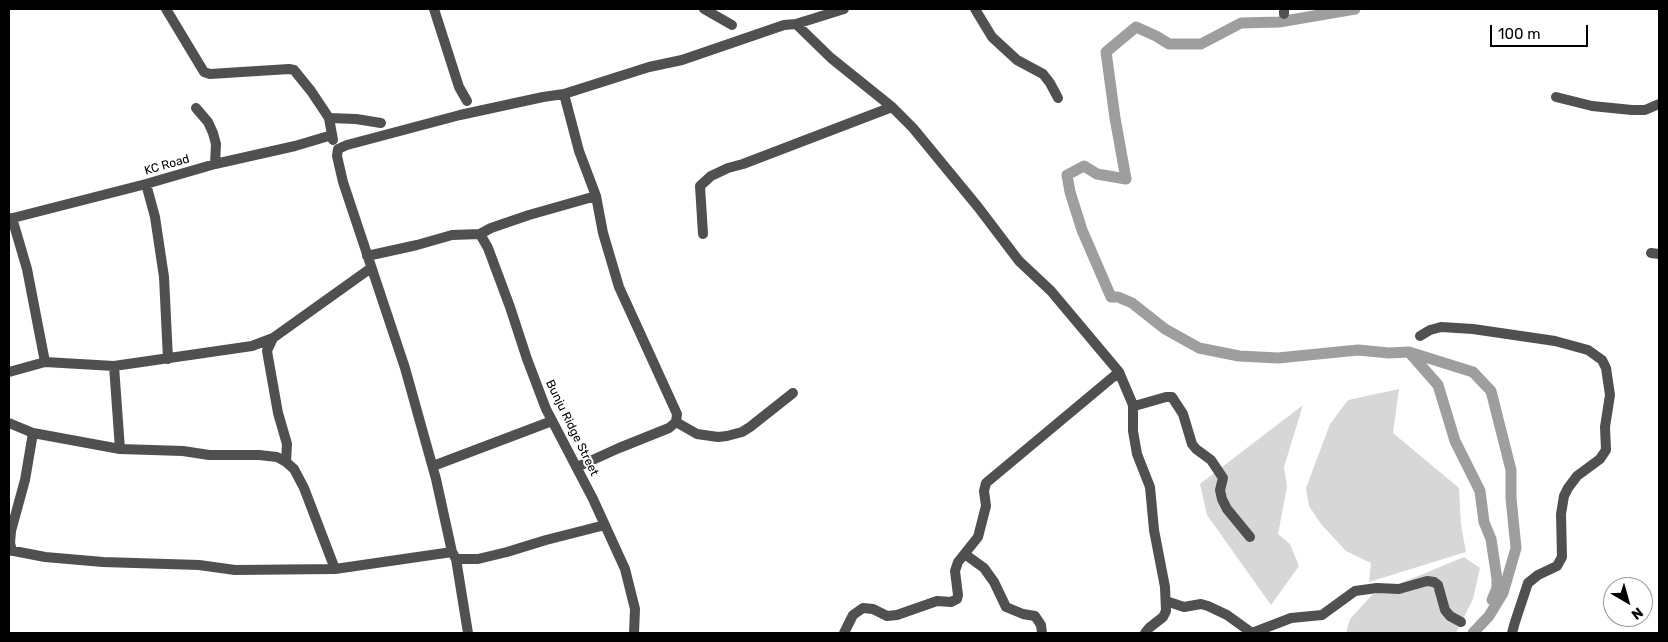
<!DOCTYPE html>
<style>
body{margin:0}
#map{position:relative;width:1668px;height:642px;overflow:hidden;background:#fff;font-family:Rubik,sans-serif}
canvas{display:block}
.frame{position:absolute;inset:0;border:10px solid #000;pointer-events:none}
.north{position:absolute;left:1603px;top:577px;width:50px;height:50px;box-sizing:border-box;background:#fff;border:1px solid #999;border-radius:50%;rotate:142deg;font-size:14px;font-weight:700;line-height:20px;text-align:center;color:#000}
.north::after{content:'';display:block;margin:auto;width:18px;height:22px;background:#000;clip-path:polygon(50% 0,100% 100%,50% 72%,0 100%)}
.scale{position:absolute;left:1490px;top:25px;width:98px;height:22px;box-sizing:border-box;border:2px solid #000;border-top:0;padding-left:6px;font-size:15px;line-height:18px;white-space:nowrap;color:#000;-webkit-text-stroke:4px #fff;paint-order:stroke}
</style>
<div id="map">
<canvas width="1668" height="642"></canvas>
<div class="frame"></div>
<div class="north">N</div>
<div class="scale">100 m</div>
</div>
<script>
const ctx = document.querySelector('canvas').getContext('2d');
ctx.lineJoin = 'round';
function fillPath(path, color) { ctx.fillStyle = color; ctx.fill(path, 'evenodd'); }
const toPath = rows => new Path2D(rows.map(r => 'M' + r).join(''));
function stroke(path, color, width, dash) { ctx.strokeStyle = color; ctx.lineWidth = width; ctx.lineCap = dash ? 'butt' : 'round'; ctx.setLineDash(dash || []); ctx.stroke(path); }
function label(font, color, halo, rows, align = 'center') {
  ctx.font = font + ' Rubik,sans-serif'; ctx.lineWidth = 4; ctx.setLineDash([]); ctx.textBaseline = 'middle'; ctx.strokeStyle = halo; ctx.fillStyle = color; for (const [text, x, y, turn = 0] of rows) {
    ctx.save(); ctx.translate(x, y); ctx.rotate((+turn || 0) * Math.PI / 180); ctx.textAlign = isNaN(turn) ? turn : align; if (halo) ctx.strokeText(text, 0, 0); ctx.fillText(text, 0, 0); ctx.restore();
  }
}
const green = toPath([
 [1399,389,1393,433,1459,488,1461,525,1466,552,1369,582,1371,563,1346,551,1321,524,1309,506,1306,488,1330,424,1348,400],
 [1303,405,1284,467,1287,487,1278,534,1290,544,1299,566,1271,605,1207,515,1200,484],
 [1464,557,1480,568,1473,599,1456,633,1346,633,1350,619,1372,595]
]);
const river = toPath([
 [1355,9,1279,22,1241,23,1201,44,1169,44,1156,36,1136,27,1106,52,1115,118,1126,179,1097,174,1084,166,1067,175,1070,192,1082,230,1111,297,1118,297,1132,303,1165,329,1199,348,1239,356,1278,358,1358,350,1389,353,1409,352,1473,372,1491,391,1511,470,1511,498,1516,548,1503,593,1489,616,1473,633],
 [1409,352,1438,385,1455,441,1480,491,1484,522,1491,539,1497,579,1497,588,1492,600]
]);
const minor = toPath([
 [166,9,204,72,210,74,289,69,294,70,311,91,329,118,333,140],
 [434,9,459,87,467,101],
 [704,9,732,25],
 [975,9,992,37,1017,60,1043,74,1050,83,1058,98],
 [1284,14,1284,9],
 [796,24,831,58,892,107,913,128,978,207,1019,261,1051,291,1119,372,1133,405,1133,431,1137,454,1150,487,1154,530,1165,587,1166,611,1163,617,1149,628,1145,633],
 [564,94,579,151,596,196,603,233,619,287,677,414,676,422,669,428,619,448,577,467],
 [1556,97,1592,106,1632,110,1645,110,1659,104],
 [196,108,208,122,213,133,216,144,215,164],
 [329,118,356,119,381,123],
 [146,184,155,217,164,277,168,359],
 [12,218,27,269,45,362],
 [9,219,146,184,215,164,295,146,332,135],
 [480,234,488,248,510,307,527,359,546,409,593,499,625,569,635,609,634,633],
 [703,234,700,186,711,176,728,168,743,164,892,107],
 [1651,253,1659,254],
 [367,256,417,245,452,235,480,234,491,228,529,215,596,196],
 [1420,336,1430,330,1441,327,1473,329,1555,341,1588,350,1602,360,1606,368,1610,395,1605,427,1606,450,1600,459,1577,476,1568,488,1564,496,1561,514,1562,557,1557,566,1538,575,1528,583,1515,622,1512,633],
 [273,338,267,351,278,413,287,444,286,462],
 [114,366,120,449],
 [9,372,45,362,114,366,252,346,273,338,371,268],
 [1133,405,1138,405,1166,397,1172,397,1183,414,1192,444,1196,449,1211,460,1223,478,1220,490,1222,499,1227,509,1250,537],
 [676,422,697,434,718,437,727,436,742,432,750,427,793,393],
 [9,423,33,433,120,449,183,451,209,455,259,455,277,457,286,462,294,469,304,488,335,569],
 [433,466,552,421],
 [9,550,45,557,103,562,199,565,235,570,335,569,452,552],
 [12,551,10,543,11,531,25,480,33,433],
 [966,555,984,568,994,582,1006,607,1023,614,1035,616,1041,625,1042,633],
 [456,559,478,559,507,552,546,540,605,525],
 [1166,601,1184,607,1201,604,1208,606,1227,615,1252,633,1291,618,1322,615,1355,591,1377,588,1399,589,1427,581,1434,582,1438,585,1445,610,1450,616,1461,622],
 [468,633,456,559,452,552,436,479,405,368,343,182,337,156,338,149,347,145,460,115,543,97,564,94,649,67,682,60,784,25,796,24,844,9],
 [844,633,853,615,863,608,873,609,887,616,897,615,937,601,951,602,957,599,958,595,955,571,958,562,978,537,986,506,984,491,986,483,1119,372]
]);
const streetNames = [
 ["KC Road",167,165,-16],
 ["Bunju Ridge Street",572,428,64]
];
fillPath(green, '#d7d7d7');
stroke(river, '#9e9e9e', 11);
stroke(minor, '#505050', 10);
label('12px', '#000', '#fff', streetNames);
</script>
